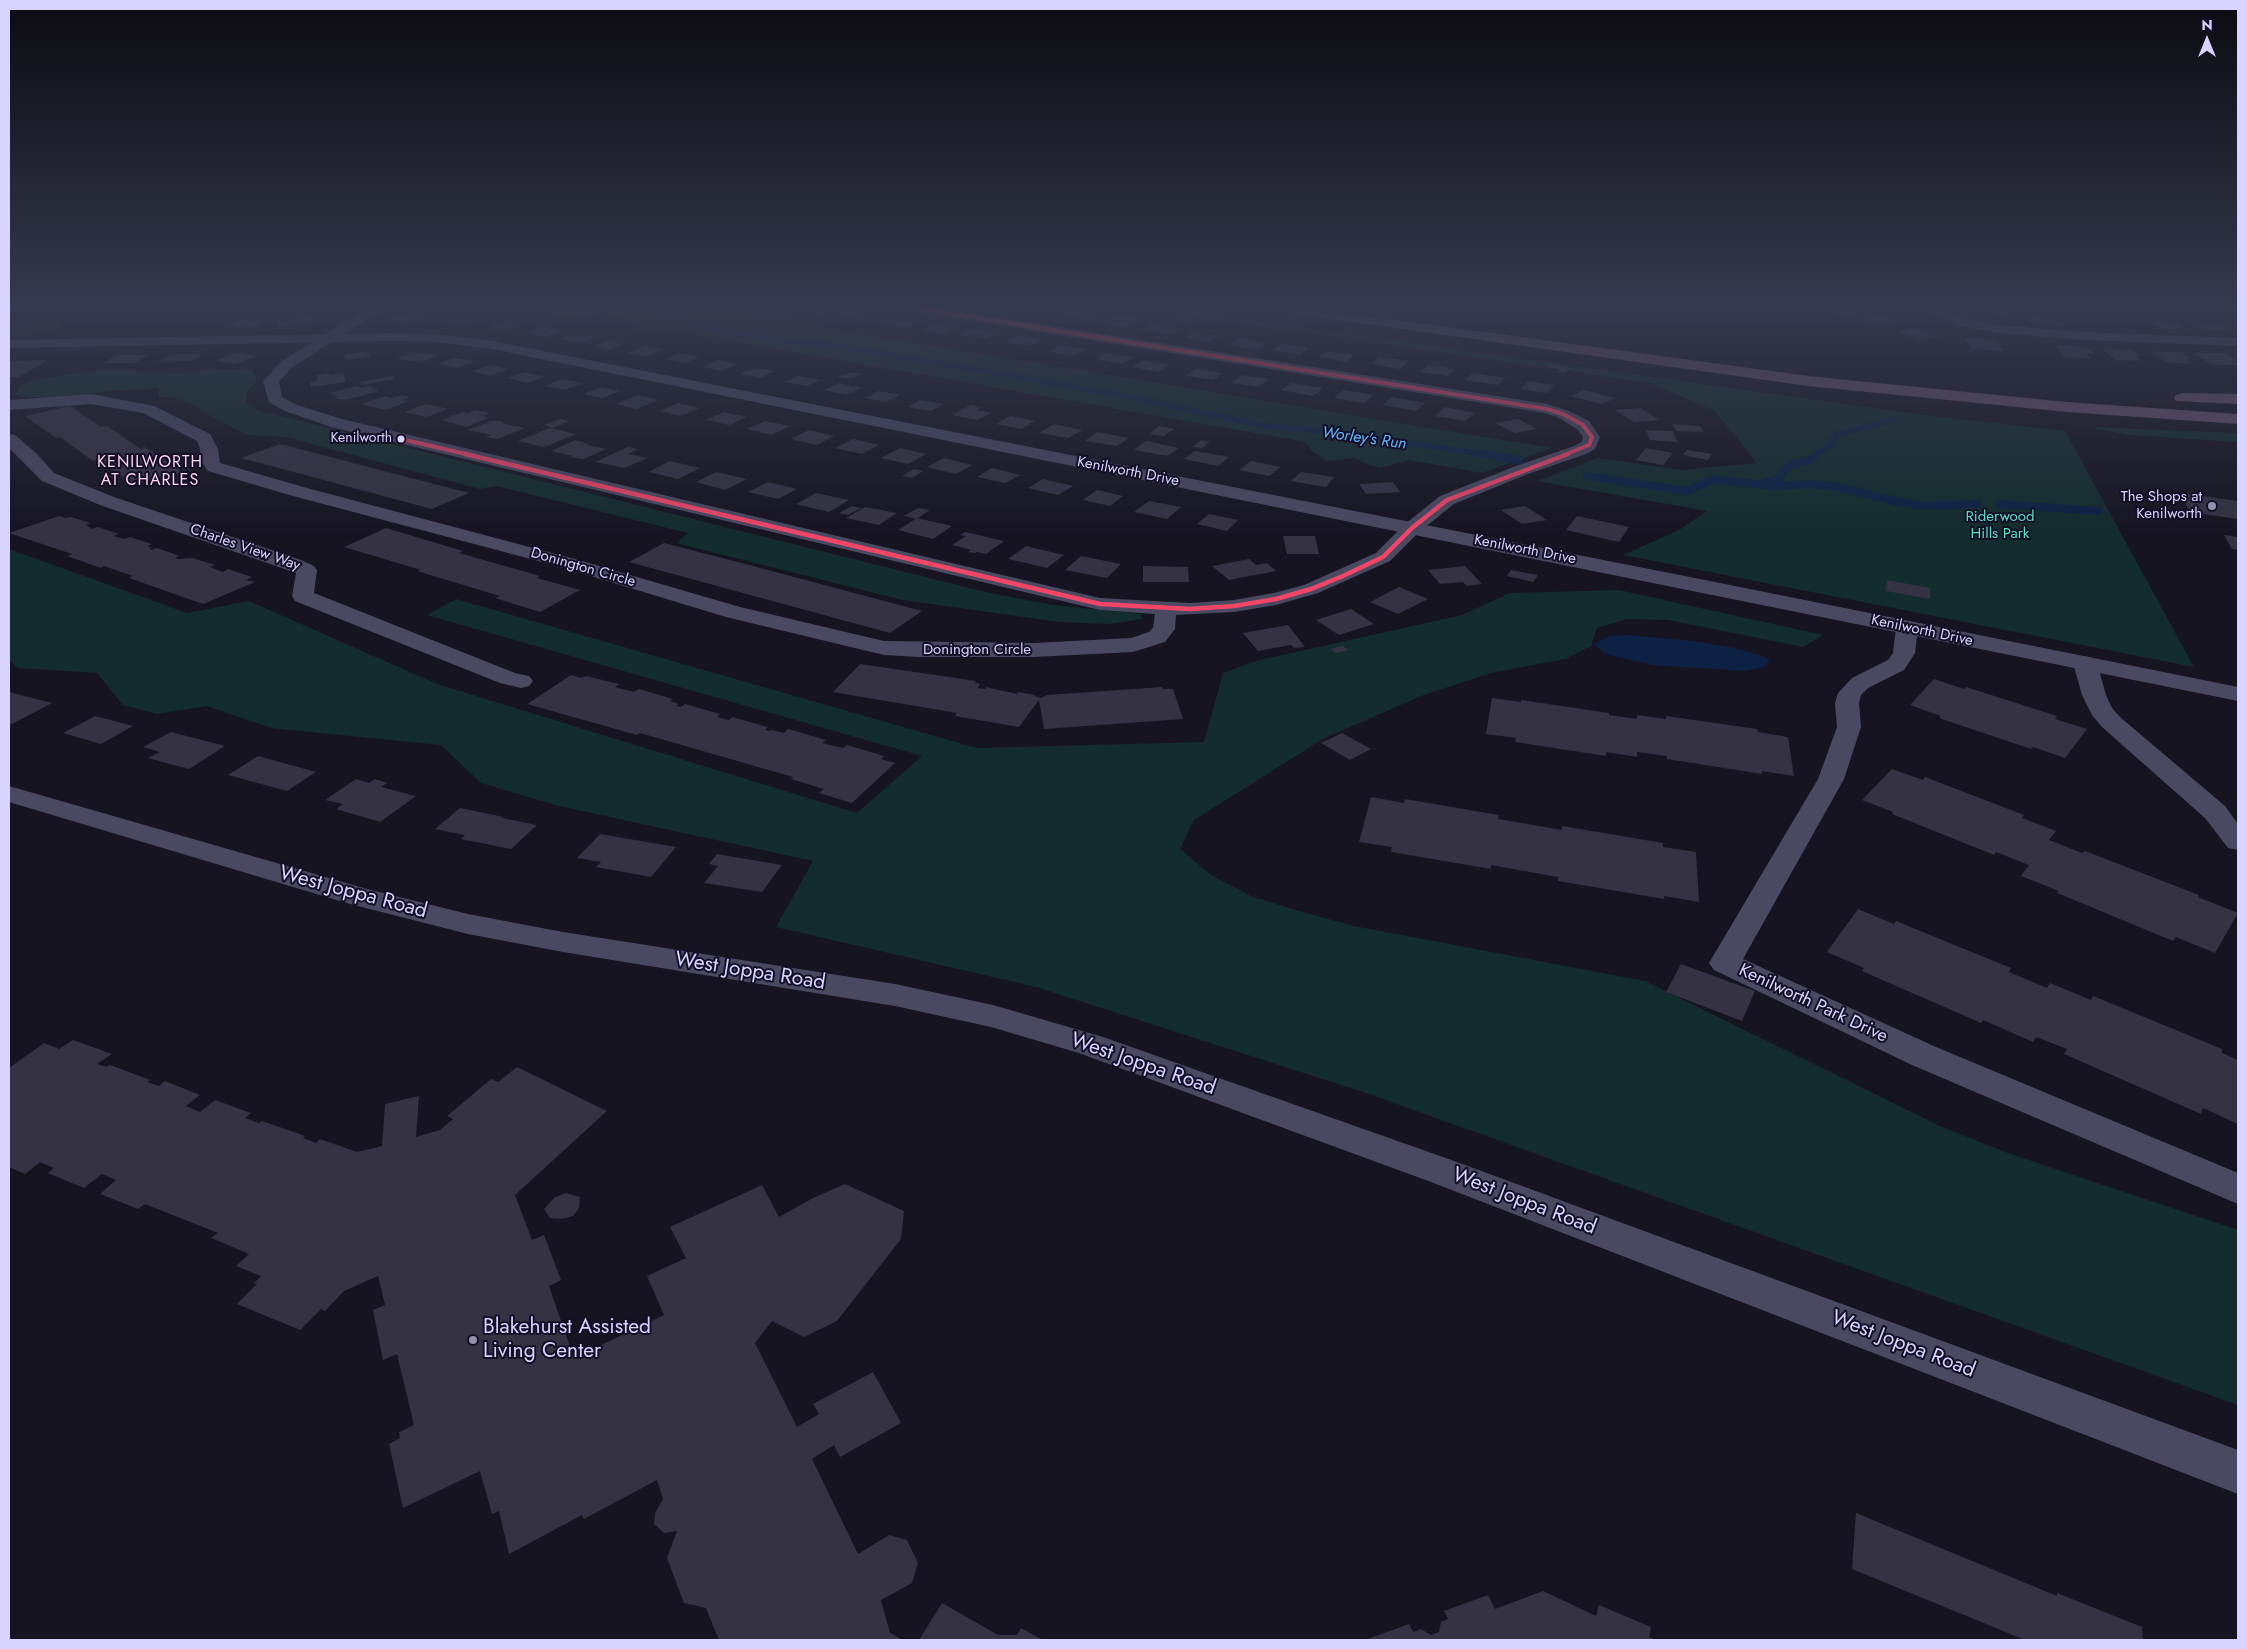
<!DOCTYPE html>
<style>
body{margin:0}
#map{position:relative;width:2247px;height:1649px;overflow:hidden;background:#161421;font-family:Jost,sans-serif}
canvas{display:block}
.frame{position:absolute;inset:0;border:10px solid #d9d4ff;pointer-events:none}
.north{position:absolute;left:2182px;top:15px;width:50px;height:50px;-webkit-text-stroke:4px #130f26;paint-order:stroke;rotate:0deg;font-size:14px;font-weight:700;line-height:20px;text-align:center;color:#d9d4ff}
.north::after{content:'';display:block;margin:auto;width:18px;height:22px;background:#d9d4ff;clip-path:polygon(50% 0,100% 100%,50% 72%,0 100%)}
</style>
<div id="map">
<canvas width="2247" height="1649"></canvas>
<div class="frame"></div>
<div class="north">N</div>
</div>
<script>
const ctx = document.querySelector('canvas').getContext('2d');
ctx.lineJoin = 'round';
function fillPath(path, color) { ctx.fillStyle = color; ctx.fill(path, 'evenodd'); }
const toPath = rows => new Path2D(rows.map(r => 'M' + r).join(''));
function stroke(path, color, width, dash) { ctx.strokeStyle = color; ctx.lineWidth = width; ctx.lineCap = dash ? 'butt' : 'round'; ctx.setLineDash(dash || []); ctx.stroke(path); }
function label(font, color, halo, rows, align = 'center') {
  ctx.font = font + ' Jost,sans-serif'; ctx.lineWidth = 4; ctx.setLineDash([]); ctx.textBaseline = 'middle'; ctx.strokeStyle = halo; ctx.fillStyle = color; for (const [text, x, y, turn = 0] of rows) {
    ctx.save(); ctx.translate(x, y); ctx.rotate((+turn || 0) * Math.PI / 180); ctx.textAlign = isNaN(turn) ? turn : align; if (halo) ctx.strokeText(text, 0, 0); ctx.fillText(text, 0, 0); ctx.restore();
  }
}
const green = toPath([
 [512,307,723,307,726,309,756,317,795,317,804,319,808,322,805,325,1552,448,1482,473,1409,460,1380,468,1364,463,1355,458,1326,461,1311,450,1306,442,673,331,648,331,638,329,619,317,601,313,577,318,563,318,553,317,546,310,519,313],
 [1136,307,1154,307,1916,414,2065,431,2194,667,1623,555,1679,530,1707,511,1537,481,1598,458,1681,470,1757,463,1715,411,1650,383],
 [55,321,62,323,60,327,32,335,9,337,9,326],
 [225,369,252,370,256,378,256,382,247,391,246,402,256,410,990,593,1053,605,1141,614,1141,619,1110,624,1060,622,902,600,676,543,688,533,496,486,480,489,286,437,247,435,205,413,196,406,172,397,159,397,159,388,109,391,54,397,22,397,15,394,21,385,32,381,81,372,112,370,179,373],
 [2090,427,2238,433,2238,442,2128,435],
 [9,549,187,613,249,601,437,684,857,813,922,756,427,615,456,599,977,748,1204,742,1223,673,1256,661,1462,615,1510,593,1619,590,1823,635,1803,647,1668,620,1627,619,1597,628,1591,646,1565,659,1491,673,1421,696,1323,739,1194,820,1180,849,1211,875,1253,897,1303,912,1354,926,1645,981,1942,1127,2008,1153,2238,1230,2238,1405,1366,1093,1036,987,776,927,813,861,559,806,481,783,441,745,271,728,207,706,157,714,123,705,97,673,18,668,9,660]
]);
const water = toPath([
 [1627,635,1693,641,1735,648,1762,656,1770,660,1763,667,1745,671,1652,665,1605,654,1594,644,1610,636]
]);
const streamFar1 = toPath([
 [651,307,698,325,731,332,777,340,824,344,1003,374,1139,399,1266,426,1342,433,1489,455],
 [1816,455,1832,444,1835,435,1893,420]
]);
const stream = toPath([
 [1481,454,1519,460],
 [1587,476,1688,491,1714,479,1773,486,1811,484,1839,487,1898,502,1926,506,1978,504],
 [1765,483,1780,478,1783,471,1792,465,1809,460,1817,454],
 [2000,504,2098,511]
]);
const building = toPath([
 [9,307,50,307,39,312,9,313],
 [813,307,824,307,838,309,824,315,802,311],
 [1024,307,1051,307,1055,308,1042,314,1018,309],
 [1975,307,2007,307,2011,308,2002,310,2011,313,2001,315],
 [1830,308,1844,309,1857,316,1839,316,1833,312,1842,312,1833,311],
 [1072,310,1097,314,1086,320,1060,316],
 [848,311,869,315,858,320,836,316],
 [414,313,423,319,400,324,390,318],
 [1118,315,1142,318,1125,327,1101,323],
 [1881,315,1898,323,1870,324,1861,320,1868,320,1860,316],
 [313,316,315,322,279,326,278,320],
 [2026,316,2059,319,2064,326,2031,323],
 [893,317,918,321,906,327,880,323],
 [1179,317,1198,320,1193,323,1174,320],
 [453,319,477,320,467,325,444,324],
 [238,320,265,320,254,327,228,327],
 [507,321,523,324,504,330,489,327],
 [2148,321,2178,324,2188,330,2162,329],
 [2193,323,2219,324,2232,331,2206,330],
 [936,324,958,328,944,334,921,330],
 [1152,324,1180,329,1171,334,1143,330],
 [543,327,561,331,545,337,527,333],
 [1911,328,1940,336,1921,341,1897,332],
 [972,329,997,333,984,339,959,335],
 [1194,332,1220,336,1210,342,1184,338],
 [578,333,596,337,579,343,561,339],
 [1016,336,1042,340,1030,346,1004,342],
 [1240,338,1267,343,1257,350,1229,345],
 [1964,338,1995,340,2004,351,1972,349],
 [610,340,626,343,610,350,594,346],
 [1282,344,1309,348,1300,355,1273,350],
 [1060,345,1086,349,1075,356,1049,352],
 [2054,345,2086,347,2094,354,2087,354,2091,359,2065,357],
 [646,346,664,350,646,357,627,353],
 [2101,348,2133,350,2141,357,2135,356,2141,361,2115,360],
 [365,351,371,356,349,360,343,355],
 [1327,351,1354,355,1346,362,1319,357],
 [2149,351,2181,352,2192,359,2186,359,2193,364,2166,362],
 [412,352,438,355,423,362,396,359],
 [237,353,256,356,235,364,215,361],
 [680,353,700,357,685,363,665,359],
 [1106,353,1133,357,1122,364,1095,359],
 [2193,353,2225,353,2237,361,2230,360,2238,365,2213,365],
 [171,354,203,354,191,361,158,362],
 [117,355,148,355,135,363,103,363],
 [1379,357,1408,361,1400,369,1371,364],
 [453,358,475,361,459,368,437,364],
 [48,360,19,377,9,377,9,361],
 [719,360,738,364,721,371,703,367],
 [1144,360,1170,365,1159,372,1132,367],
 [1549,364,1555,365,1572,368,1564,373,1557,372,1559,369,1546,367],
 [490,365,508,369,490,376,472,371],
 [1428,365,1455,369,1448,376,1420,372],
 [754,368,774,371,760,378,740,374],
 [1196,369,1223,373,1214,380,1186,376],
 [525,372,545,377,527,383,508,378],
 [850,372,861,374,849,379,838,377],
 [329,373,330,375,344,373,346,382,311,387,310,382,317,381,317,375],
 [1473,373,1505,378,1498,385,1465,380],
 [1242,375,1269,379,1258,387,1231,383],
 [392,376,395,379,362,385,359,382],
 [798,376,821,380,807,386,784,382],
 [562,379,583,383,566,390,545,386],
 [1528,381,1554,385,1547,393,1520,389],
 [839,383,861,388,846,395,824,390],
 [1291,383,1323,388,1313,396,1281,390],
 [356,386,361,388,369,386,379,391,346,400,338,399,335,398,339,397,330,393],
 [601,387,620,391,602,398,583,394],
 [1343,390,1374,395,1364,403,1334,398],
 [1584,390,1615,398,1602,404,1571,396],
 [879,391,900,395,886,402,865,398],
 [400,395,410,397,402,400,409,401,385,410,361,404,385,396,392,398],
 [639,395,658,400,636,409,616,404],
 [1392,397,1425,403,1416,411,1383,405],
 [920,400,943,404,931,411,908,407],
 [678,403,699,408,681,416,660,411],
 [426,404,448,409,427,417,404,412],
 [971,405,982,407,977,410,991,413,977,420,952,415],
 [70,406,101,427,107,426,141,449,145,447,182,472,134,485,98,459,93,461,60,437,56,438,25,416],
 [1444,407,1475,413,1465,421,1435,416],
 [1640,408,1660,420,1634,422,1615,410],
 [475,410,490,413,483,416,489,418,466,427,441,420,463,412,468,413],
 [724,412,747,417,729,425,706,420],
 [1010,416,1035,421,1021,429,996,424],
 [560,419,569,421,553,428,544,425],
 [1518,419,1537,429,1515,433,1495,423],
 [494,420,504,422,501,423,525,428,497,439,486,437,492,435,467,430],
 [765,421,790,426,772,435,747,429],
 [1054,424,1082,430,1068,438,1039,433],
 [1672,424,1700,426,1704,432,1676,431],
 [1159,426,1174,429,1164,436,1149,434],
 [550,428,576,434,544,447,518,441],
 [809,430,834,436,817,445,791,439],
 [1646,430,1673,431,1677,442,1650,440],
 [1097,432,1129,438,1117,446,1085,441],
 [853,439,879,445,862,454,835,448],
 [575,440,589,444,587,445,606,449,584,459,575,458,570,457,573,456,551,451],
 [1201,440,1210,442,1202,448,1193,447],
 [1146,441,1179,448,1167,456,1134,450],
 [280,444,469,493,432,509,241,458],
 [628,447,638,449,628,454,647,458,625,468,595,462],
 [900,448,926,454,908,464,881,458],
 [1646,448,1673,453,1663,465,1636,460],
 [1687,450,1712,454,1708,460,1683,455],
 [1195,451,1229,457,1218,466,1184,459],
 [944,458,972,465,956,474,927,467],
 [670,461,700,468,678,479,649,472],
 [1251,461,1281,467,1269,476,1239,470],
 [992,468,1020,475,1005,483,977,477],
 [914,469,923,471,912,478,902,476],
 [716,472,747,479,725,490,696,482],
 [1301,472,1334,477,1326,487,1291,481],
 [1043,479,1073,486,1058,495,1028,488],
 [768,482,797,489,778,499,748,492],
 [1393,482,1400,492,1366,494,1359,484],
 [1097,490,1123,496,1110,506,1083,500],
 [816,493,849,500,829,512,796,504],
 [2182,493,2238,501,2238,519,2189,512],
 [1149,501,1181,507,1167,519,1134,512],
 [852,506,861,508,848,515,839,513],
 [1525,506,1547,520,1522,524,1501,510],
 [865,507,897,513,879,525,846,518],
 [918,508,930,510,916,519,904,516],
 [1209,514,1238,520,1227,531,1197,524],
 [59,516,66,518,71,517,91,523,86,525,92,529,98,527,119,534,113,536,124,539,130,537,152,544,147,546,152,548,149,549,152,550,157,548,180,556,175,558,178,559,192,558,215,565,210,567,223,572,228,569,252,577,246,580,255,582,203,604,129,578,133,576,104,566,101,568,67,556,72,554,9,533],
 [1577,516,1629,527,1619,542,1566,530],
 [917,518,952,526,933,539,898,530],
 [386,528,463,551,459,553,540,576,537,578,580,590,540,612,495,598,500,596,417,571,421,570,344,547],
 [965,532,1004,541,986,554,977,552,975,553,968,552,971,550,952,545,966,536,960,535],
 [2224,535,2238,537,2238,550,2232,549],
 [1283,536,1315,536,1319,554,1287,554],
 [664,543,753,566,922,611,890,633,629,562],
 [1026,546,1064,555,1047,568,1008,559],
 [1081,556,1121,564,1107,578,1065,570],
 [1249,559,1256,565,1267,563,1276,571,1229,580,1212,566],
 [1143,566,1188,567,1189,582,1143,582],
 [1465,566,1482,584,1467,586,1463,582,1440,584,1428,570],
 [1511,570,1538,575,1533,582,1507,576],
 [1887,580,1930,588,1930,599,1886,591],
 [1399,587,1428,599,1398,614,1370,602],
 [1351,609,1374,624,1339,635,1316,620],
 [1288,625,1305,647,1294,648,1291,645,1258,651,1243,633],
 [1343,646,1349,650,1336,653,1330,649],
 [860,664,976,681,975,683,980,684,978,688,985,689,986,687,1017,694,1018,692,1035,695,1034,696,1041,698,1047,695,1162,687,1163,689,1173,689,1183,719,1044,729,1039,700,1019,727,955,716,957,713,833,692],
 [571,675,582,678,586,676,619,684,615,687,634,692,639,689,673,699,670,701,679,704,676,706,681,707,685,704,720,714,717,717,729,720,732,717,768,727,765,730,770,731,772,730,784,733,788,729,826,740,822,743,843,748,847,745,884,756,881,759,895,763,852,803,819,793,824,789,791,779,793,777,640,733,637,735,527,704],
 [1934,679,1964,689,1966,687,2057,716,2055,719,2087,729,2065,758,2033,747,2031,749,1939,718,1941,716,1910,705],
 [9,692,52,703,12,724,9,723],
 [1492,698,1521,702,1521,700,1609,713,1609,715,1637,719,1637,715,1666,719,1666,716,1757,729,1758,732,1788,737,1794,776,1762,771,1762,774,1667,759,1667,756,1637,752,1637,757,1606,752,1606,756,1515,742,1516,738,1486,734],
 [95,716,133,726,101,744,63,733],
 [171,732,225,746,189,769,148,758,160,752,143,747],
 [1342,733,1371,749,1350,760,1321,743],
 [258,756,316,772,287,791,228,775],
 [1892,769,1923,780,1925,777,2024,815,2022,818,2056,831,2049,840,2082,853,2085,851,2199,895,2198,897,2238,913,2215,953,2176,937,2173,941,2057,893,2059,891,2021,876,2029,865,1996,852,1994,855,1892,814,1893,812,1862,800],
 [356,779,369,783,375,779,387,783,381,787,416,796,380,822,336,809,343,804,325,800],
 [1371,797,1404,803,1405,799,1499,815,1498,819,1562,830,1562,826,1663,843,1663,847,1696,852,1699,902,1664,896,1664,899,1558,881,1558,877,1491,865,1491,869,1391,852,1392,847,1359,842],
 [460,808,504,817,502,818,537,825,511,849,461,839,465,835,435,829],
 [600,834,676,847,651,877,596,867,601,862,577,858],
 [717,854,782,865,762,892,704,883,718,866,709,864],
 [1858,909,1894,924,1896,921,2011,968,2009,972,2047,988,2050,983,2091,1000,2093,996,2222,1049,2222,1053,2238,1060,2238,1124,2203,1108,2201,1114,2064,1054,2067,1049,2036,1037,2033,1042,1983,1020,1981,1023,1862,971,1864,968,1827,952],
 [1681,964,1755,991,1742,1021,1666,992],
 [73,1040,112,1054,97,1064,106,1067,110,1065,150,1080,147,1082,159,1086,165,1081,200,1095,186,1106,200,1112,215,1100,251,1113,245,1118,259,1123,262,1121,305,1136,303,1138,316,1143,320,1139,357,1152,382,1146,385,1104,419,1096,416,1137,440,1130,453,1119,447,1116,491,1079,498,1082,517,1067,607,1111,515,1195,532,1240,544,1235,561,1280,549,1286,574,1358,664,1315,647,1276,686,1258,670,1227,762,1185,779,1217,813,1198,845,1184,904,1211,901,1239,837,1321,804,1337,772,1321,755,1343,797,1427,819,1414,813,1404,873,1372,901,1423,840,1457,834,1445,812,1459,858,1554,889,1535,907,1540,918,1563,912,1583,881,1600,890,1633,903,1640,719,1640,706,1608,684,1603,667,1558,677,1531,664,1533,654,1524,655,1513,663,1499,657,1480,584,1519,582,1515,509,1554,499,1511,492,1514,480,1471,403,1508,389,1444,400,1438,399,1432,414,1425,397,1354,383,1360,373,1310,385,1305,378,1276,344,1291,325,1311,321,1309,300,1330,237,1304,257,1284,254,1283,261,1276,236,1266,249,1254,211,1238,218,1233,145,1204,138,1209,100,1194,116,1180,102,1174,84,1188,48,1173,54,1168,40,1162,25,1174,9,1167,9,1068,44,1043,59,1049],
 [566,1193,580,1197,579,1208,573,1216,561,1219,550,1218,544,1209,555,1197],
 [1856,1513,2057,1596,2057,1593,2142,1627,2143,1640,2025,1640,1852,1569],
 [1543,1591,1596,1616,1599,1605,1651,1627,1649,1637,1656,1640,1365,1640,1409,1624,1413,1632,1421,1629,1431,1635,1439,1632,1441,1622,1448,1619,1444,1611,1488,1595,1495,1609],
 [942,1603,998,1635,1017,1635,1021,1628,1043,1640,919,1640]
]);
const minor = toPath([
 [372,307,391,307,389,310,373,316,291,368,279,382,282,397,297,405,342,419,1100,598,1190,603,1234,600,1274,593,1304,585,1376,553,1405,524,1440,496,1516,466,1574,446,1582,442,1583,437,1577,429,1557,417,1545,413,909,311,904,310,902,307,933,307,1547,404,1569,411,1589,421,1600,437,1595,449,1586,454,1528,474,1454,504,1419,532,1390,561,1318,593,1276,605,1234,612,1176,615,1175,629,1165,642,1133,652,1034,657,919,657,884,655,726,617,561,567,293,496,208,471,201,461,200,449,197,441,143,413,91,404,9,410,9,400,91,394,154,406,210,434,218,449,220,463,307,488,575,559,740,607,884,641,1034,643,1131,638,1149,632,1153,628,1155,614,1100,610,331,427,285,411,269,402,263,381,281,362,363,310,372,307],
 [1927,307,1941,307,1966,319,1998,325,2084,332,2238,338,2238,346,2084,340,1998,333,1957,325,1931,313,1927,307],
 [9,434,15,435,36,453,54,473,114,497,301,560,314,566,317,570,314,593,515,673,529,676,533,681,529,686,521,688,500,683,295,601,292,596,296,573,100,505,42,481,9,448,9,434],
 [1907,621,1915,623,1918,628,1915,653,1904,670,1868,688,1861,695,1859,703,1861,727,1844,779,1743,959,1936,1047,2238,1173,2238,1204,1912,1065,1714,970,1709,963,1818,779,1837,727,1835,703,1838,693,1852,678,1888,660,1893,653,1896,628,1899,623,1907,621],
 [2085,656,2093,658,2097,663,2106,695,2112,708,2120,717,2225,806,2238,824,2238,850,2228,848,2205,818,2102,727,2092,715,2082,695,2073,663,2077,658,2085,656]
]);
const tertiary = toPath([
 [392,333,436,334,487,340,1705,580,2238,687,2238,701,487,348,436,342,392,341,9,348,9,340,392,333],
 [9,786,367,889,468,914,563,932,895,984,993,1005,1103,1037,1457,1162,2238,1450,2238,1494,1431,1182,1079,1053,991,1027,895,1006,563,952,468,934,350,904,9,802,9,786]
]);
const motorway = toPath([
 [1267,307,1301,307,1808,376,2067,402,2238,414,2238,424,2067,412,1808,386,1274,311,1267,307],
 [2182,393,2238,394,2238,404,2176,401,2174,398,2176,395,2182,393]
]);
const bus1Far1 = toPath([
 [909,307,1547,409,1563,414,1583,425,1592,437,1589,445,1564,455],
 [401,439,470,455]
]);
const bus1 = toPath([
 [465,454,1100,604,1190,609,1234,606,1276,599,1311,589,1343,576,1383,557,1412,528,1447,500,1568,454]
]);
const markers = [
 [401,439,4.5,"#d9d4ff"],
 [2212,506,5,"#9591b1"],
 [473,1340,5,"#9591b1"]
];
const farBusnames = [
 ["Kenilworth",392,439]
];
const farStreetnames = [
 ["Kenilworth Drive",1128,472,11],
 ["Charles View Way",245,548,19],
 ["Kenilworth Drive",1525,550,11],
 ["Donington Circle",583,568,16],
 ["Kenilworth Drive",1922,631,12],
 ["Donington Circle",977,650]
];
const farPoinames = [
 ["The Shops at",2202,497],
 ["Kenilworth",2202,514]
];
const farParknames = [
 ["Riderwood",2000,517],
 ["Hills Park",2000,534]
];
const farWaternames = [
 ["Worley's Run",1364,439,8]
];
const farNeighbourhoodnames = [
 ["KENILWORTH",150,463],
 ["AT CHARLES",150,481]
];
const streetNames = [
 ["Kenilworth Park Drive",1813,1004,25]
];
const nearStreetnames = [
 ["West Joppa Road",353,893,15],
 ["West Joppa Road",750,972,9],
 ["West Joppa Road",1143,1065,19],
 ["West Joppa Road",1524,1202,21],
 ["West Joppa Road",1903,1345,21]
];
const nearPoinames = [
 ["Blakehurst Assisted",483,1328],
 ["Living Center",483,1352]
];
fillPath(green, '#132c2d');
fillPath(water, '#0d2144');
stroke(streamFar1, '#0d2144', 5.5);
stroke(stream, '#0d2144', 8);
fillPath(building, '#343243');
fillPath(minor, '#4a4962');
fillPath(tertiary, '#4a4962');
fillPath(motorway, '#67516a');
stroke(bus1Far1, '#f34667', 4);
stroke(bus1, '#f34667', 4.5);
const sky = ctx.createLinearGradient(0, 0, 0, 538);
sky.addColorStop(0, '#0c0b12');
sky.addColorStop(0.57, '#363a4e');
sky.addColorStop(1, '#363a4e00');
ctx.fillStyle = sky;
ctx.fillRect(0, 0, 2247, 538);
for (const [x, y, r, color] of markers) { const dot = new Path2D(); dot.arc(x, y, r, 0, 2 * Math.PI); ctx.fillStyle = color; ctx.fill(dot); stroke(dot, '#130f26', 2); }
label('14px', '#d9d4ff', '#130f26', farBusnames, 'right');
label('15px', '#d9d4ff', '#130f26', farStreetnames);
label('15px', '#d9d4ff', '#130f26', farPoinames, 'right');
label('15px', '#5fe0c0', '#130f26', farParknames);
label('italic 16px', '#62b6ff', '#130f26', farWaternames);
ctx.letterSpacing = '1px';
label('16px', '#ffd6f0', '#130f26', farNeighbourhoodnames);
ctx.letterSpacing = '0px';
label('18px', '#d9d4ff', '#130f26', streetNames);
label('21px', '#d9d4ff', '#130f26', nearStreetnames);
label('21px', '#d9d4ff', '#130f26', nearPoinames, 'left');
</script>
